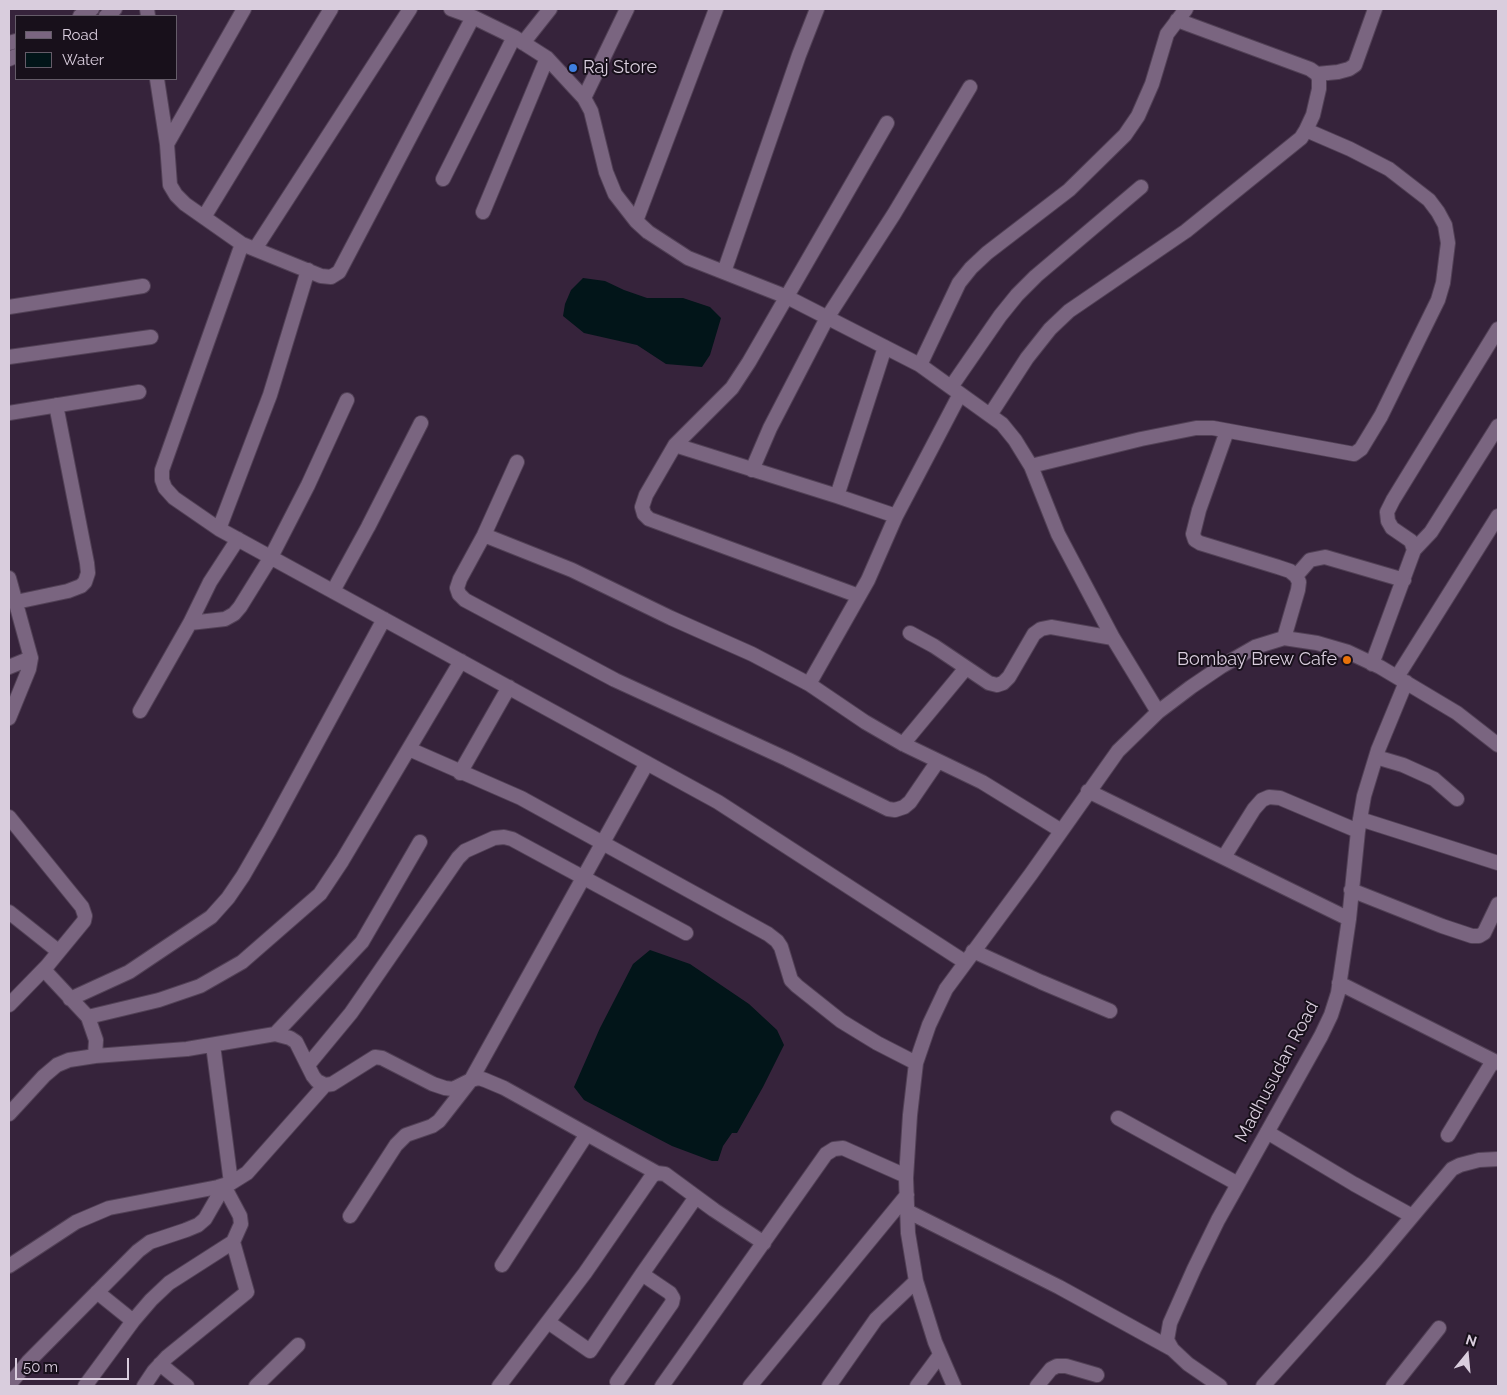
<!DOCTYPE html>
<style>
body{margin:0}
#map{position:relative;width:1507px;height:1395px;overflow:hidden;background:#36233b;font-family:Raleway,sans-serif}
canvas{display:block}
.frame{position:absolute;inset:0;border:10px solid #d9cddd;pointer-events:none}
.legend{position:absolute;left:15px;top:15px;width:162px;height:65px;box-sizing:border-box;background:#18101b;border:1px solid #655c69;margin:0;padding:6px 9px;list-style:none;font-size:15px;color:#d9cddd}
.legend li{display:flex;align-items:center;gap:10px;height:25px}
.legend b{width:25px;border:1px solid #655c69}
.north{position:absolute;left:1442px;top:1330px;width:50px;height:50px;-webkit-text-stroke:4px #18101b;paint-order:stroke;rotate:17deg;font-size:14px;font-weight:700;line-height:20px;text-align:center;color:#d9cddd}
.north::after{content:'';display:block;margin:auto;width:18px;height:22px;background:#d9cddd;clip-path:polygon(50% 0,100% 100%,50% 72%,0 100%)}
.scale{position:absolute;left:15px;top:1358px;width:114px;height:22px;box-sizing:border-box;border:2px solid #d9cddd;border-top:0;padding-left:6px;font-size:15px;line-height:18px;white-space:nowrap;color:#d9cddd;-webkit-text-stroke:4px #18101b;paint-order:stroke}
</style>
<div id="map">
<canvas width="1507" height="1395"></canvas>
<div class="frame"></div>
<ul class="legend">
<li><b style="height:6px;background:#7a6580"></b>Road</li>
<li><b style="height:14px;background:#021519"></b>Water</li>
</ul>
<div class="north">N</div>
<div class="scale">50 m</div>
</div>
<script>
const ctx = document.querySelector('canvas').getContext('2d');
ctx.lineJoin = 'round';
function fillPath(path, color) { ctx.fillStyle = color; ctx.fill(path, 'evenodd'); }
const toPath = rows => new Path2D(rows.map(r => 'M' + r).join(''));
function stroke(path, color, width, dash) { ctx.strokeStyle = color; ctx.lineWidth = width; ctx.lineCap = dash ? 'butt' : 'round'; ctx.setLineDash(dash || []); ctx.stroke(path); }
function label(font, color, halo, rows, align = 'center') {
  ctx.font = font + ' Raleway,sans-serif'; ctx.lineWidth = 4; ctx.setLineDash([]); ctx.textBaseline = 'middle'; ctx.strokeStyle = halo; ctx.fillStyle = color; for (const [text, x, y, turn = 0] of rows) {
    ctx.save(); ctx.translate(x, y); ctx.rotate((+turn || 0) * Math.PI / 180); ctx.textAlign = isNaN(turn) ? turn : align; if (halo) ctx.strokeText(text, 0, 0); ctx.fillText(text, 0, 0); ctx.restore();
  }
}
const water = toPath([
 [583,278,605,281,624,290,647,298,683,298,710,307,721,318,710,355,702,367,666,364,637,345,584,333,563,316,565,304,571,290],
 [650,950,690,964,749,1004,777,1030,784,1045,763,1087,737,1133,732,1133,723,1146,718,1161,712,1161,672,1146,584,1100,574,1087,600,1028,633,964]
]);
const minor = toPath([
 [147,9,148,16],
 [451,9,473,17,514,37,547,58,584,98,591,111,606,172,615,194,636,221,648,232,688,258,787,297,920,365,1002,424,1015,440,1031,466,1058,534,1113,638,1158,712],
 [80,16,92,9],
 [106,16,115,9],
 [9,43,16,41],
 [523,43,550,9],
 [9,59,16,56],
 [1317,74,1338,72,1349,69,1355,65,1375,9],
 [157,79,167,144,170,185,176,195,185,204,242,244,321,276,331,277,339,272,473,17],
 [584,98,627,9],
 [167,144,244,9],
 [443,179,514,37],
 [483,212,547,58],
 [204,217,331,9],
 [636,221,716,9],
 [242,244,162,470,162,480,165,488,174,498,219,529,718,802,965,962],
 [255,249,410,9],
 [724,272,799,55,817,9],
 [9,307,143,286],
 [9,357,151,337],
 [920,365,959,283,971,268,987,253,1069,190,1125,135,1138,116,1152,84,1167,34,1186,9],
 [951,387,1000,316,1017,295,1036,276,1141,187],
 [9,413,139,392],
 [990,415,1027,358,1050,329,1069,311,1186,231,1301,138,1306,130,1313,115,1319,89,1319,79,1317,74,1310,69,1177,20],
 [1227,431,1199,510,1193,534,1195,540,1200,543,1278,567,1290,571,1296,576,1299,582,1298,590,1284,638],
 [675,445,837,496,896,516],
 [517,462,484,535,460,579,457,588,459,594,465,600,615,680,787,759,888,809,895,810,904,807,910,802,938,761],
 [1031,466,1141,439,1196,428,1213,428,1354,454,1361,449,1381,416,1438,300,1443,283,1448,243,1445,225,1438,212,1429,200,1389,169,1350,149,1306,130],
 [752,470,770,428,827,318,894,214,970,87],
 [837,496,885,347],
 [219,529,270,395,308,270],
 [484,535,572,570,671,618,752,654,809,684,865,722,903,744,982,782,1060,830],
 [1414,550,1431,532,1498,426],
 [1296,576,1310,560,1325,557,1404,580],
 [9,578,31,658,29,669,9,718],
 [333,591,368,527,421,423],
 [859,596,649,519,644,514,642,507,646,495,675,445,732,388,749,362,887,123],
 [16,602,68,591,81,586,85,582,88,573,87,563,56,405],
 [190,623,225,619,234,614,240,607,271,557,308,485,347,400],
 [910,633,934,646,989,683,997,685,1003,683,1009,677,1034,634,1041,629,1051,627,1113,638],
 [1372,664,1414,550,1411,541,1392,528,1388,521,1387,512,1393,500,1498,329],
 [9,667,31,658],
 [1397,677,1498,516],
 [809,684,868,580,896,516,960,394],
 [140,711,190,623,210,582,238,539],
 [903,744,966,668],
 [409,749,521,798,768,934,777,941,781,947,791,980,797,986,841,1021,877,1043,916,1063],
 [1376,757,1403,765,1434,779,1457,799],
 [460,773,509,687],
 [1088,791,1349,919],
 [9,817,82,907,85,916,84,921,47,966,46,972,88,1017,96,1040,95,1056],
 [1360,819,1498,863],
 [1224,857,1254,809,1262,800,1269,797,1280,798,1358,831],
 [1351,890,1442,926,1472,936,1479,936,1484,933,1498,904],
 [9,912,58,951],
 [973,951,1041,982,1110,1011],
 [1339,983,1498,1063],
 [70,999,129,972,211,917,228,898,243,876,269,831,384,619],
 [9,1005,47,966],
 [88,1017,159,1000,200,986,242,962,320,894,342,861,461,661],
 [275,1034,362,942,420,842],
 [213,1045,231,1183],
 [308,1065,351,1013,458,858,465,851,494,838,504,837,512,839,686,933],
 [9,1114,44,1076,57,1065,69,1060,95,1056,187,1049,275,1034,290,1038,296,1042,313,1076,317,1081,325,1085,332,1084,375,1057,382,1058,433,1084,445,1088,453,1089,471,1080,479,1078,485,1080,504,1088,657,1173],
 [1118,1118,1238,1184],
 [1267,1132,1354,1184,1412,1216],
 [1448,1135,1493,1061],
 [907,1211,1059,1287,1172,1349,1188,1364,1220,1386],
 [350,1216,396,1145,406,1135,432,1126,439,1121,471,1080,647,763],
 [502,1265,587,1134],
 [9,1266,76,1222,109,1208,218,1187,231,1183,247,1173,325,1085],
 [97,1292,133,1321],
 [548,1322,590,1351,642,1274,696,1197],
 [1172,1349,1167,1340,1170,1323,1194,1269,1218,1220,1321,1036,1331,1015,1338,993,1349,919,1358,831,1364,796,1378,750,1406,682],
 [160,1364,187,1386],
 [617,1382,672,1303,673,1298,670,1293,642,1274],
 [9,1385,28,1362,138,1251,150,1242,186,1230,198,1225,205,1219,224,1186],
 [85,1386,133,1321,151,1300,169,1283,233,1242],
 [144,1386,154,1371,167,1357,247,1292,233,1242,241,1224,240,1216,224,1186],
 [256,1386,298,1345],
 [499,1386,585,1273,652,1176,657,1173,665,1174,714,1210,764,1243],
 [662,1386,826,1154,834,1149,843,1148,906,1176],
 [750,1386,907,1195],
 [829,1386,876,1319,916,1281],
 [917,1386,940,1355],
 [954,1386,935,1342,916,1281,908,1233,906,1178,910,1115,916,1063,929,1025,946,989,1031,874,1118,751,1158,712,1191,687,1222,666,1255,647,1284,638,1317,643,1348,652,1380,667,1457,713,1498,745],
 [1037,1386,1051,1369,1057,1366,1066,1366,1097,1375],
 [1263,1386,1373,1263,1452,1169,1460,1165,1479,1160,1498,1159],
 [1393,1386,1439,1328]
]);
const markers = [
 [573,68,5,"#3f7fe0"],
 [1347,660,5,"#e8710a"]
];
const poiNames = [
 ["Raj Store",583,68],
 ["Bombay Brew Cafe",1337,660,"right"]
];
const streetNames = [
 ["Madhusudan Road",1277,1072,-62]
];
fillPath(water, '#021519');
stroke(minor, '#524156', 16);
stroke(minor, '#7a6580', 14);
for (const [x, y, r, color] of markers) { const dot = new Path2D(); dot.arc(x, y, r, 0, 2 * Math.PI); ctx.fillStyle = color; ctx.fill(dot); stroke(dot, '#18101b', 2); }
label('18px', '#d9cddd', '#18101b', poiNames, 'left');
label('18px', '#d9cddd', '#18101b', streetNames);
</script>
